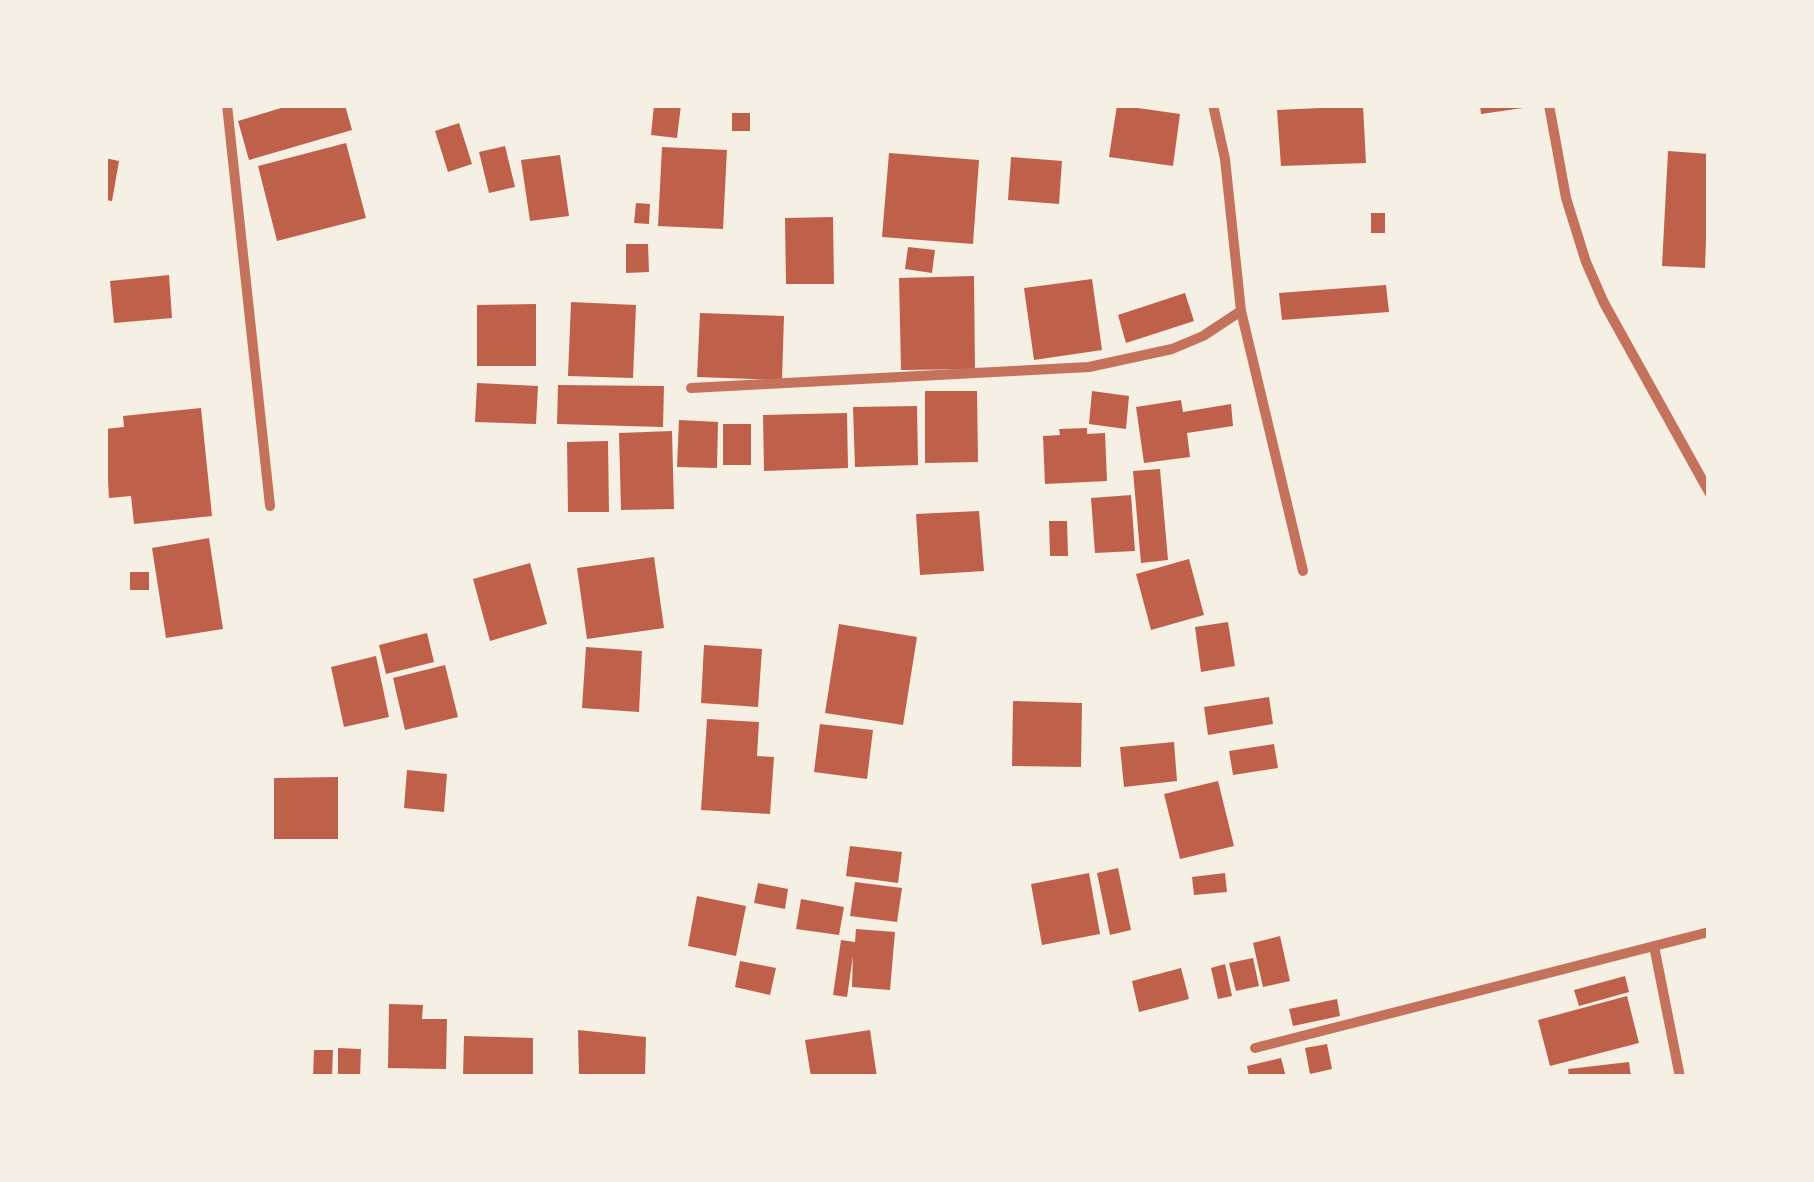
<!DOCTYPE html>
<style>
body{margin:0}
#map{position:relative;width:1814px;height:1182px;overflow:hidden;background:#f6efe4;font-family:"Fira Sans Condensed",sans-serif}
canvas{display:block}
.frame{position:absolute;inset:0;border:108px solid #f6efe4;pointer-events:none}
</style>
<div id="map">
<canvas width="1814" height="1182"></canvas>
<div class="frame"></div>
</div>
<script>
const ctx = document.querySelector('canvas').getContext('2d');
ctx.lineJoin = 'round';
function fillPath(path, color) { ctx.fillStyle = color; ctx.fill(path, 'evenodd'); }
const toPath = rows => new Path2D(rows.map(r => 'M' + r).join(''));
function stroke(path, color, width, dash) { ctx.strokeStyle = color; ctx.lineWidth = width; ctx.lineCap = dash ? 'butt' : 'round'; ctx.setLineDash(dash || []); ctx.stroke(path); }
const building = toPath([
 [291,105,345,105,352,130,249,160,238,121],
 [654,105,681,105,677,138,651,135],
 [1117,105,1180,114,1173,166,1109,157],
 [1480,105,1529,105,1530,107,1481,114],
 [1363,106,1366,163,1281,166,1277,110],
 [732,113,750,113,750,131,732,131],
 [459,123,472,164,448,172,435,131],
 [346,143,366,218,277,241,258,166],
 [505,146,515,187,489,193,479,152],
 [662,147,727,150,723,229,658,226],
 [1668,151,1709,154,1705,268,1662,266],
 [889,153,979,160,973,244,882,237],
 [560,155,569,216,530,221,521,160],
 [1011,157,1062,161,1059,204,1008,200],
 [105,158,119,161,112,201,105,200],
 [636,203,650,204,649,224,634,223],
 [1371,213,1385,213,1385,233,1371,233],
 [833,217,834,284,786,284,785,218],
 [626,244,648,244,649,272,626,273],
 [908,247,935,250,932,273,905,269],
 [169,275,172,318,114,323,110,281],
 [974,276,975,369,901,370,899,278],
 [1092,279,1102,350,1034,360,1024,288],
 [1386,285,1389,312,1282,320,1279,293],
 [1185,293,1194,321,1126,343,1118,315],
 [571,302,636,305,633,378,568,376],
 [536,304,536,366,477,366,477,305],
 [700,313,784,316,782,380,697,377],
 [477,383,538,386,536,424,475,422],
 [558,385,664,386,663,427,557,424],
 [925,391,977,391,978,462,925,463],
 [1092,391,1129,396,1126,429,1089,424],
 [1181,400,1183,412,1231,404,1233,426,1187,433,1190,457,1144,463,1136,407],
 [917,406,918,465,855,467,853,407],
 [201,408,212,516,134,524,131,496,109,498,105,429,124,427,123,416],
 [847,413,848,468,764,471,763,415],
 [679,420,718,422,717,468,677,467],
 [723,424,751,424,751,465,723,465],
 [1087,428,1087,434,1105,433,1107,481,1045,484,1043,436,1060,435,1059,429],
 [672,431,674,509,621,510,619,433],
 [608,441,609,512,568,512,567,442],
 [1160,469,1168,560,1141,563,1133,471],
 [1131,495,1135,551,1095,553,1091,498],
 [979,511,984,571,920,575,916,514],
 [1049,521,1067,521,1068,556,1050,556],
 [209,538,223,629,166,638,152,548],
 [654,557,664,628,587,639,577,568],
 [1189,559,1204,615,1151,630,1136,574],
 [530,563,547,624,490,641,473,579],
 [130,572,149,572,149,590,130,590],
 [1228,622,1235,666,1201,672,1195,627],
 [839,624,917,637,903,725,825,713],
 [427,633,434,662,386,674,379,645],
 [704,645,762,649,758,707,701,703],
 [586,647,642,651,639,712,582,708],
 [376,656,389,717,344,727,331,667],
 [445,665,458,717,405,730,393,678],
 [1269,697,1273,724,1208,735,1204,707],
 [1013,701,1082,703,1081,767,1012,766],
 [707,719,759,722,757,756,774,757,770,814,701,810],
 [820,724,873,730,867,779,814,772],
 [1174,742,1177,781,1124,787,1120,747],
 [1274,744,1278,768,1233,775,1229,751],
 [407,770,447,774,444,812,404,808],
 [338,777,338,839,274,839,274,778],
 [1218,781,1234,846,1180,859,1164,794],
 [850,846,902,852,898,883,846,876],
 [1118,868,1131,930,1110,935,1097,873],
 [1089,873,1100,934,1042,945,1031,884],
 [1225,873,1227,892,1194,895,1192,877],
 [855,882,902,888,897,922,850,916],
 [758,883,788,889,785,909,754,903],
 [697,896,746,906,736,956,688,946],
 [801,899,844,907,839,935,796,929],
 [856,929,895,932,890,990,852,987,853,956,847,997,833,995,841,940,855,942],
 [1280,936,1290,981,1263,987,1253,943],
 [1253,958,1259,986,1236,991,1229,963],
 [740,961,776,968,770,995,735,987],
 [1225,964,1232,996,1218,999,1211,968],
 [1181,968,1189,999,1139,1012,1132,981],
 [1625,976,1629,992,1579,1006,1574,990],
 [1627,996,1639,1043,1550,1066,1538,1020],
 [1337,999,1340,1016,1293,1026,1289,1009],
 [389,1004,423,1005,422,1019,447,1019,446,1069,388,1068],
 [578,1030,646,1037,645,1077,579,1077],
 [870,1030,877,1077,811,1077,805,1040],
 [464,1036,533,1038,533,1077,463,1077],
 [1327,1044,1332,1069,1310,1074,1305,1048],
 [338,1048,361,1049,360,1077,338,1077],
 [314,1050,333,1050,332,1077,313,1077],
 [1281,1058,1286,1077,1249,1077,1247,1066],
 [1629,1062,1631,1077,1569,1077,1568,1069]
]);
const minor = toPath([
 [227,105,270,506],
 [1213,105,1225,159,1241,311,1303,571],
 [1549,105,1566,198,1586,262,1604,303,1709,492],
 [691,388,1089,367,1172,349,1203,336,1241,311],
 [1654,946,1680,1077],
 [1255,1048,1709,932]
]);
fillPath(building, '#bf614a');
stroke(minor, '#c5725c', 10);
</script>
